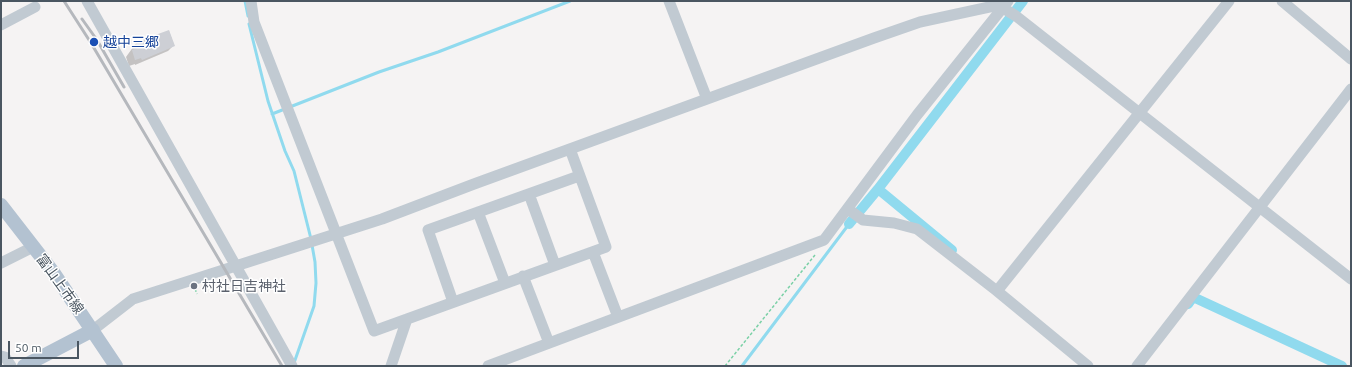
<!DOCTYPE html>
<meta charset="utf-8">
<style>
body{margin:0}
#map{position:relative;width:1352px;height:367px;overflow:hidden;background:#f5f3f3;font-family:Ubuntu,sans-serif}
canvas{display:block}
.frame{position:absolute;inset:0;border:2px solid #4a5661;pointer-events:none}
.scale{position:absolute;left:8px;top:341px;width:71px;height:18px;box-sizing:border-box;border:2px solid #4a5661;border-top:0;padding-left:5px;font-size:12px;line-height:14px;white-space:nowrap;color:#4a5661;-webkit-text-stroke:3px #fff;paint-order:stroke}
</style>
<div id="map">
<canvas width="1352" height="367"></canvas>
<div class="frame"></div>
<div class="scale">50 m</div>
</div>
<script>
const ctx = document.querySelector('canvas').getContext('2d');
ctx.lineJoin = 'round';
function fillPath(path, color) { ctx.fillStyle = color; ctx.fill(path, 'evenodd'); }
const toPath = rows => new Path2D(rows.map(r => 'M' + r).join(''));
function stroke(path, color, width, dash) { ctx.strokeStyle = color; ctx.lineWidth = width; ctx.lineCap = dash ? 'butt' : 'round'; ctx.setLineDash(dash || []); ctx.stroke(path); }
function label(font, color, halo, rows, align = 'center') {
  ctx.font = font + ' Ubuntu,"Noto Sans JP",sans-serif'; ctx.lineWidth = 3; ctx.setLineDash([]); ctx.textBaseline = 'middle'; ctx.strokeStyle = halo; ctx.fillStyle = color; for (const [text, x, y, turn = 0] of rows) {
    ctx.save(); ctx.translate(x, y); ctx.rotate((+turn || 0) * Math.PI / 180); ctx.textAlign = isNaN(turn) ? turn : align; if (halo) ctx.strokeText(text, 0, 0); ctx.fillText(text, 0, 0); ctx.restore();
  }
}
const shadow = toPath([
 [169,31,174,45,168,51,135,65,135,64,129,66,126,57,136,43]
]);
const stream = toPath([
 [245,1,248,16],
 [249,24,268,101,285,151,294,171,311,239],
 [272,114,379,72,438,52,570,1],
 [294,363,314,306,316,283,315,262,312,245],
 [742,366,849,224]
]);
const canal = toPath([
 [878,189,952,250],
 [849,224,878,189,1023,1],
 [1188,304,1193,297,1342,366]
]);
const building = toPath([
 [169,30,175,46,142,60,141,58,135,60,132,50,138,48,136,42]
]);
const path = toPath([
 [195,289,197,294],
 [725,366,815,255]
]);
const minor = toPath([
 [87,1,292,366],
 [251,1,254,22,374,331,606,247,570,149],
 [669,1,707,99],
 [1282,1,1351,59],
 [1,25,35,7],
 [529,194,555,265],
 [848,209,863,220,894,223,917,229,997,291,1088,366],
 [478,212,505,283],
 [593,252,618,317],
 [1,263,33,247],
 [523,276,549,343],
 [997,291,1229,1],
 [453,302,428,230,579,176],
 [93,330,133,299,382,219,474,184,874,38,920,22,994,6,1003,8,1016,16,1351,279],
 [1,356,5,357,11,366],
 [391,366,407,319],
 [488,366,824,240,917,115,1008,1],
 [1137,366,1351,89]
]);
const major = toPath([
 [1,205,53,272,116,366],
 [24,366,93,330]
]);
const rail = toPath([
 [64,1,91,43,282,366],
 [82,19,97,40,124,87]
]);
const markers = [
 [94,42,5,"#1a4fb4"],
 [194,286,4,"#6b7280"]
];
const transitNames = [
 ["越中三郷",103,42]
];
const streetNames = [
 ["富山上市線",60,284,54]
];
const worshipNames = [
 ["村社日吉神社",202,286]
];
fillPath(shadow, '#0003');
stroke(stream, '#90daee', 3);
stroke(canal, '#90daee', 10);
fillPath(building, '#cdcfd5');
stroke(path, '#7ad0a6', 1.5, [3, 2]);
stroke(minor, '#c1cad2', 11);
stroke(major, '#b3c2d1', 14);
stroke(rail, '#b5b8bd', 3);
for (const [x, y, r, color] of markers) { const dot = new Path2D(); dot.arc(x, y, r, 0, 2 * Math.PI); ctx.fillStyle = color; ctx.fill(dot); stroke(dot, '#fff', 1.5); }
label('14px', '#164399', '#fff', transitNames, 'left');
label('14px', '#4a5661', '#fff', streetNames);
label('14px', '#5b616d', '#fff', worshipNames, 'left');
</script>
